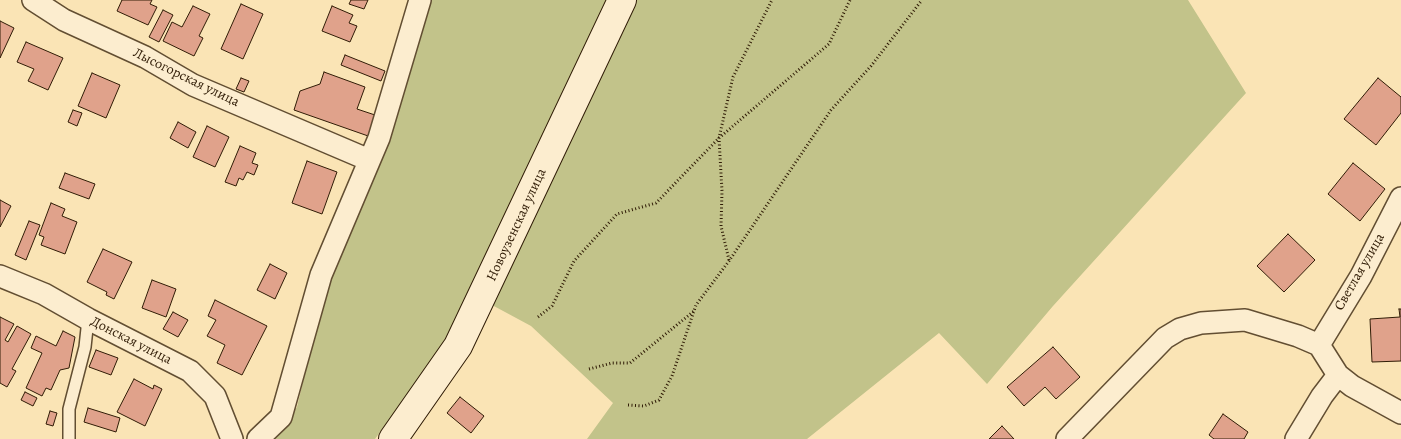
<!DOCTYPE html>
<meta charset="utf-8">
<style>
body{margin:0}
canvas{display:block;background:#fae4b5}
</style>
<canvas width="1401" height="439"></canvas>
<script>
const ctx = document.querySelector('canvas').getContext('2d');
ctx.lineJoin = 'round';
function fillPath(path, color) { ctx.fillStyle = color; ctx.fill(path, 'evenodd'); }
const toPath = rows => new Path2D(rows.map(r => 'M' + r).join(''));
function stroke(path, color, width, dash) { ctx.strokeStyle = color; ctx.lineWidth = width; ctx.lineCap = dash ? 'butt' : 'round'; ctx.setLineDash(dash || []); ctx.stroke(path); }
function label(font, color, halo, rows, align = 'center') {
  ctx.font = font + ' Alegreya,serif'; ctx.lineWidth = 4; ctx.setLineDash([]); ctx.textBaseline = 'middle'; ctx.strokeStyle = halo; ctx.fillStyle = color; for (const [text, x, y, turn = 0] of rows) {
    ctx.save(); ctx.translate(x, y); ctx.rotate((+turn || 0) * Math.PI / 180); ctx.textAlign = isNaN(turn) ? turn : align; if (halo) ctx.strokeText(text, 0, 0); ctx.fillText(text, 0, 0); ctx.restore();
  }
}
const green = toPath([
 [425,0,610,0,450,336,375,439,271,439,297,407,318,319,338,253],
 [634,0,1188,0,1246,93,1053,306,987,384,939,333,807,439,587,439,613,403,531,326,492,305]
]);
const building = toPath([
 [122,0,152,0,150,4,157,7,148,25,117,11,122,0],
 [351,0,368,0,364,9,349,4,351,0],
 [241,4,263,14,243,59,221,49,241,4],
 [193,6,210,14,199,36,203,38,194,56,163,41,172,22,182,27,193,6],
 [332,6,353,15,349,23,357,26,350,42,322,31,332,6],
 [163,10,173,15,159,42,149,37,163,10],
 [0,21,14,28,0,58,0,21],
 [26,42,63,58,48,90,28,81,34,69,17,62,26,42],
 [345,55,385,71,381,81,341,65,345,55],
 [324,72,365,87,357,109,378,116,371,137,294,110,300,91,320,84,324,72],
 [92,73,120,85,106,118,78,106,92,73],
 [241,78,249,81,244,92,236,89,241,78],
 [1378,78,1401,97,1401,113,1376,145,1344,119,1378,78],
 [73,110,82,113,77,126,68,122,73,110],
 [178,122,196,132,188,148,170,138,178,122],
 [207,126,229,137,215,167,193,157,207,126],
 [240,146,256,153,252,163,258,165,254,175,247,172,243,180,239,178,236,186,225,182,240,146],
 [307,161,337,172,322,214,292,203,307,161],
 [1353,163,1385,189,1360,221,1328,194,1353,163],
 [65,173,95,184,89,199,59,188,65,173],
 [0,200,11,206,0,227,0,200],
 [51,203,65,209,62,216,77,222,65,254,41,245,44,237,39,235,51,203],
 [29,221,40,225,26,260,15,255,29,221],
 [1288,234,1315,260,1284,292,1257,266,1288,234],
 [103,249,132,262,114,299,106,295,107,292,87,282,103,249],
 [270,264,287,273,275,299,257,290,270,264],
 [152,280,176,289,166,317,142,308,152,280],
 [215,300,267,326,242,375,217,363,225,345,207,336,216,320,208,316,215,300],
 [1399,309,1401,309,1401,361,1372,362,1370,319,1400,317,1399,309],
 [173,312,188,320,178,337,163,329,173,312],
 [0,317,14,324,5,340,8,342,17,326,31,334,12,369,16,371,7,387,0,383,0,317],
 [63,331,75,337,69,368,60,370,51,390,46,388,42,396,26,388,42,353,31,348,36,336,56,346,63,331],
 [1053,347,1080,377,1056,399,1045,387,1024,406,1007,387,1053,347],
 [96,350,118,358,111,375,89,367,96,350],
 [134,379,153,389,154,385,162,389,145,426,117,412,134,379],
 [25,392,37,398,33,406,21,400,25,392],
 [460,397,484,416,471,433,447,413,460,397],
 [88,408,120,418,116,432,84,422,88,408],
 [50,411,57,413,53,426,46,424,50,411],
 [1223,414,1248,432,1244,439,1214,439,1209,435,1223,414],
 [1002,426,1014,439,989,439,1002,426]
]);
const path = toPath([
 [729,260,721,226,722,191,719,138,733,77,772,0],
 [538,317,552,306,574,261,617,214,656,203,719,138,829,44,850,0],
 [589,369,612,363,630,363,694,311],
 [628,405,644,406,659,400,672,376,696,305,729,261,831,110,871,66,922,0]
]);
const service = toPath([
 [69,439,69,409,85,347,88,319]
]);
const minor = toPath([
 [33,0,64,20,145,57,193,85,369,160],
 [0,276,44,294,88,319,190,371,215,396,232,439],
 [1319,345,1361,276,1401,198],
 [258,439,281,417,321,275,379,138,420,0],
 [1067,439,1165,338,1180,329,1201,323,1245,320,1298,336,1319,345,1338,375,1352,386,1401,413],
 [1296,439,1322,396,1338,375]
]);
const secondary = toPath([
 [393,439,458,346,622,0]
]);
const streetNames = [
 ["Лысогорская улица",186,78,26],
 ["Новоузенская улица",517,225,-65],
 ["Светлая улица",1360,272,-60],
 ["Донская улица",131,341,27]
];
fillPath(green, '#c2c38a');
fillPath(building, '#e0a28b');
stroke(building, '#301c06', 1);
stroke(service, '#624e32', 14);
stroke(minor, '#624e32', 24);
stroke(secondary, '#301c06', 30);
stroke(path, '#301c06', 3, [1, 2.5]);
stroke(service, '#fcedcf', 11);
stroke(minor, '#fcedcf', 21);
stroke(secondary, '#fcedcf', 28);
label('14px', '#301c06', '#fcedcf', streetNames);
</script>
